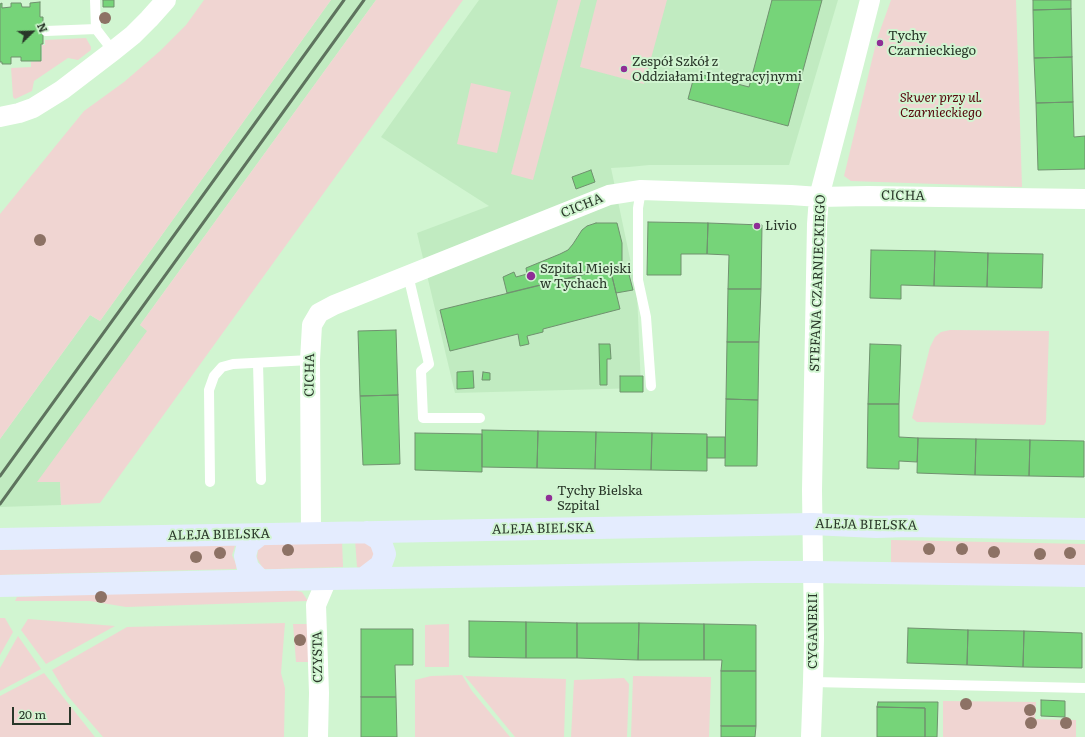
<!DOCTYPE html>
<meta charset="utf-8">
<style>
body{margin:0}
#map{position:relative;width:1085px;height:737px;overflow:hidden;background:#d1f5d1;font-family:Literata,serif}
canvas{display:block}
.north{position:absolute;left:12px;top:12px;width:40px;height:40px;-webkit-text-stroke:3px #d1f5d1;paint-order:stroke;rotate:67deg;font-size:11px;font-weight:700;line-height:16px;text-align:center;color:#293729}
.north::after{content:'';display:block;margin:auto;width:14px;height:18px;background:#293729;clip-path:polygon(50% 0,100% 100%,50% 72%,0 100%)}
.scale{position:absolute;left:12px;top:707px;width:59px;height:18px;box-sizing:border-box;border:2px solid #293729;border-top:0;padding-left:5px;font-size:12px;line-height:14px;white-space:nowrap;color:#293729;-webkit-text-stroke:3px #d1f5d1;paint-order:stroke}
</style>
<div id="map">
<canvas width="1085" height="737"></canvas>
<div class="north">N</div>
<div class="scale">20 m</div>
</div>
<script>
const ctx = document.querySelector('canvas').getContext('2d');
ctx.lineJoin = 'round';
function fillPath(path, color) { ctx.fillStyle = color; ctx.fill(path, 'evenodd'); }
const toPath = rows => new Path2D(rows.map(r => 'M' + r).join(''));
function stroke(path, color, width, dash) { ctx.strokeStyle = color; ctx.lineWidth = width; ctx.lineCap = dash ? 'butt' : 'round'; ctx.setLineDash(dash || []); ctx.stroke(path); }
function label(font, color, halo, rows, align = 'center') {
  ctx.font = font + ' Literata,serif'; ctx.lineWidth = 4; ctx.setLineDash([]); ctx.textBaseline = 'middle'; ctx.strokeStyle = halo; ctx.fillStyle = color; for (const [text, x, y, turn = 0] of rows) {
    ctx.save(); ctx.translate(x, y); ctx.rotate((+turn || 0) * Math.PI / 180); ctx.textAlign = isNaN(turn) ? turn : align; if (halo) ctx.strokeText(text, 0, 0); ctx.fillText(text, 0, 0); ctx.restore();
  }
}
const built = toPath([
 [331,0,376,0,140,325,150,332,60,479,61,505,0,507,0,439,90,315,100,321],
 [479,0,838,0,789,165,649,165,629,167,611,168,637,292,641,388,455,393,417,233,489,206,381,137]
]);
const green = toPath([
 [204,0,331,0,100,321,90,315,0,439,0,214,84,111,124,82,160,51,186,25],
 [376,0,463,0,100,503,61,505,60,482,37,482,147,331,140,325],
 [558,0,581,0,533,180,511,174],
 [597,0,667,0,644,84,580,67],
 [891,0,1016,0,1022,187,851,181,844,176,877,39],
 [86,38,91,47,91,50,78,60,68,58,34,81,32,91,15,99,13,97,11,68,31,67,31,62,42,61,42,45,45,45,45,40],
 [471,83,511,92,497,153,457,144],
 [950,330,1049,331,1046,422,1044,425,917,422,912,418,930,347,935,337,941,332],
 [342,540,343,567,276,569,263,569,257,558,258,549,266,543],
 [355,540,366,541,375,551,374,559,364,568,357,567],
 [891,540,1085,544,1085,567,891,563],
 [236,543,232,555,237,566,236,569,0,575,0,550],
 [293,590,302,592,308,601,126,607,90,601,15,601,17,597,116,593],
 [0,618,5,618,13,632,0,655],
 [28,619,115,626,46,664,21,630],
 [285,623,281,673,285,688,284,737,103,737,67,695,52,670,127,627],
 [293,624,308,624,310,662,296,662],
 [449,624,449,667,425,667,425,625],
 [18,636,41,669,0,691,0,668],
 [44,673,95,737,0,737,0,696],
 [462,675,472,691,510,737,415,737,415,680,431,676],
 [465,676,566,679,564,737,515,737],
 [633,676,711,677,709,737,631,737],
 [624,678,629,684,627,737,571,737,574,680],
 [943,701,1036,702,1035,719,1076,720,1076,737,943,737]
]);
const building = toPath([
 [103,0,114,0,114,7,103,7,103,0],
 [772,0,822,0,788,126,688,99,695,73,749,87,772,0],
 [1033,0,1071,0,1071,9,1033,10,1033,0],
 [40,2,40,17,43,17,43,44,41,44,41,61,21,61,21,57,11,57,11,64,2,64,2,62,0,62,0,4,2,3,2,8,11,7,11,3,21,3,22,7,30,7,30,3,40,2],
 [1071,9,1072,57,1034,58,1033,10,1071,9],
 [1072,57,1073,102,1036,103,1034,58,1072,57],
 [1073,102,1074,137,1085,136,1085,169,1038,170,1036,103,1073,102],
 [591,170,595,182,576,189,572,177,591,170],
 [648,222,708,223,707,254,681,254,681,275,647,275,648,222],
 [596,223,617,223,622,243,622,264,623,268,627,267,633,290,616,293,610,268,507,293,503,277,514,272,516,277,527,274,526,268,560,254,568,250,573,244,582,230,587,226,596,223],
 [708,223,762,225,761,289,728,289,729,255,707,254,708,223],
 [871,250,935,251,934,286,901,285,901,299,870,298,871,250],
 [935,251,988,253,987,287,934,286,935,251],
 [988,253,1043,254,1042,288,987,287,988,253],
 [610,268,620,309,543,329,543,332,527,336,529,344,520,346,518,334,450,351,440,310,610,268],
 [728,289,761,289,759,342,727,342,728,289],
 [396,330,398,395,360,396,358,331,396,330],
 [727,342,759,342,758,400,726,399,727,342],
 [599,344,610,344,611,359,607,359,607,385,600,385,599,344],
 [870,344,901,345,899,404,868,404,870,344],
 [473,371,474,388,457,389,457,372,473,371],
 [483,372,490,373,490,380,482,380,483,372],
 [620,376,643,376,643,392,620,392,620,376],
 [398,395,400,464,363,465,360,396,398,395],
 [726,399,758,400,757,466,725,466,726,399],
 [868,404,899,404,899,437,918,438,917,462,899,461,899,469,867,468,868,404],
 [482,430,538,431,537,468,482,467,482,430],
 [538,431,596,432,595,469,537,468,538,431],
 [596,432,652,433,651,470,595,469,596,432],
 [415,433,482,434,482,472,415,470,415,433],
 [652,433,707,434,707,471,651,470,652,433],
 [707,437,725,437,725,458,707,458,707,437],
 [918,438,976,439,975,475,917,473,918,438],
 [976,439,1030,440,1029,476,975,475,976,439],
 [1030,440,1084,441,1084,477,1029,476,1030,440],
 [469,621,526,622,526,658,469,657,469,621],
 [526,622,577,623,577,658,526,658,526,622],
 [577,623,639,623,638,660,577,658,577,623],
 [639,623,704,624,704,660,638,660,639,623],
 [704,624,756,625,756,671,721,671,722,660,704,660,704,624],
 [908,628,968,630,967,665,907,663,908,628],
 [361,629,413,629,413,665,395,665,396,697,361,697,361,629],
 [968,630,1024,631,1023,667,967,665,968,630],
 [1024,631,1082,633,1082,668,1023,667,1024,631],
 [721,671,756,671,756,726,721,726,721,671],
 [361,697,396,697,397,737,361,737,361,697],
 [1041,700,1065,701,1065,717,1041,716,1041,700],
 [878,702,938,702,937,737,925,737,925,708,877,707,878,702],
 [877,707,925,708,925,737,877,737,877,707],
 [721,726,756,726,755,737,721,737,721,726]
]);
const lane = toPath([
 [95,0,96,29],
 [46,31,96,29,113,51],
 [641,190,638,208,638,280,646,317,651,386],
 [408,275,429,364,421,371,423,418,480,418],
 [258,363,261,480],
 [210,482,209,390,214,376,222,367,233,364,310,360],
 [813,682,1085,688]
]);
const street = toPath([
 [0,117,19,113,33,108,62,90,113,51,133,35,149,19,166,0],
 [311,533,310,360,312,325,319,313,334,305,609,195,641,190,791,195,819,197,868,196,1085,199],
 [318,737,319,693,316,605,327,579],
 [811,737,813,682,814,638,812,490,817,224,819,197,854,63,870,0]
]);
const secondary = toPath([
 [0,539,812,524,876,527,908,526,1085,529],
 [364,578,381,565,385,554,380,540,367,532],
 [260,580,248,568,245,556,248,544,261,534],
 [0,586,327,579,755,572,814,572,1085,576]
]);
const rail = toPath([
 [0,476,344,0],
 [0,504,364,0]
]);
const trees = [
 [105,18],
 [40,240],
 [929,549],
 [962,549],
 [288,550],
 [994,552],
 [220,553],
 [1070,553],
 [1040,554],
 [196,557],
 [101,597],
 [300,640],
 [966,704],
 [1030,710],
 [1031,723],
 [1066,723]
];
const markers = [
 [880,43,4,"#8f2e96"],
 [624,69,4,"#8f2e96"],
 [757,226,4,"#8f2e96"],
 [531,276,5,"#8f2e96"],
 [549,498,4,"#8f2e96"]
];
const poiNames = [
 ["Tychy",888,36],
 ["Czarnieckiego",888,51],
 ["Zespół Szkół z",632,62],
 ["Oddziałami Integracyjnymi",632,77],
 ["Livio",765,226],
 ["Szpital Miejski",540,269],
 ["w Tychach",540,284],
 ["Tychy Bielska",557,491],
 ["Szpital",557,506]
];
const parkNames = [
 ["Skwer przy ul.",941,98],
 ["Czarnieckiego",941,113]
];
const streetNames = [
 ["CICHA",903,196,1],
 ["CICHA",582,206,-22],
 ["STEFANA CZARNIECKIEGO",818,283,-88],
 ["CICHA",310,375,-89],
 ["ALEJA BIELSKA",866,525,1],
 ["ALEJA BIELSKA",543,529,-1],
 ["ALEJA BIELSKA",219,535,-1],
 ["CYGANERII",813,631,-90],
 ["CZYSTA",318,657,-91]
];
fillPath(built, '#c1ebc1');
fillPath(green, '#f0d5d2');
fillPath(building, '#76d479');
stroke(building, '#70916f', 1);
stroke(lane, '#fff', 10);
stroke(street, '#fff', 20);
stroke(secondary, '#e4ecfe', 22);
stroke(rail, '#5e735e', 3);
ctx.fillStyle = '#8d7265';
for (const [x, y] of trees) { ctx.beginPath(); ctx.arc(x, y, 6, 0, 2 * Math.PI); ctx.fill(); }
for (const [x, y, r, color] of markers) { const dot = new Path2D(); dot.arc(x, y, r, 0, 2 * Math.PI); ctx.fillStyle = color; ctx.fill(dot); stroke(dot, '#d1f5d1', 1.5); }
label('13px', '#293729', '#d1f5d1', poiNames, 'left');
label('italic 13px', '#56070c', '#d1f5d1', parkNames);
label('13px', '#293729', '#d1f5d1', streetNames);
</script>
